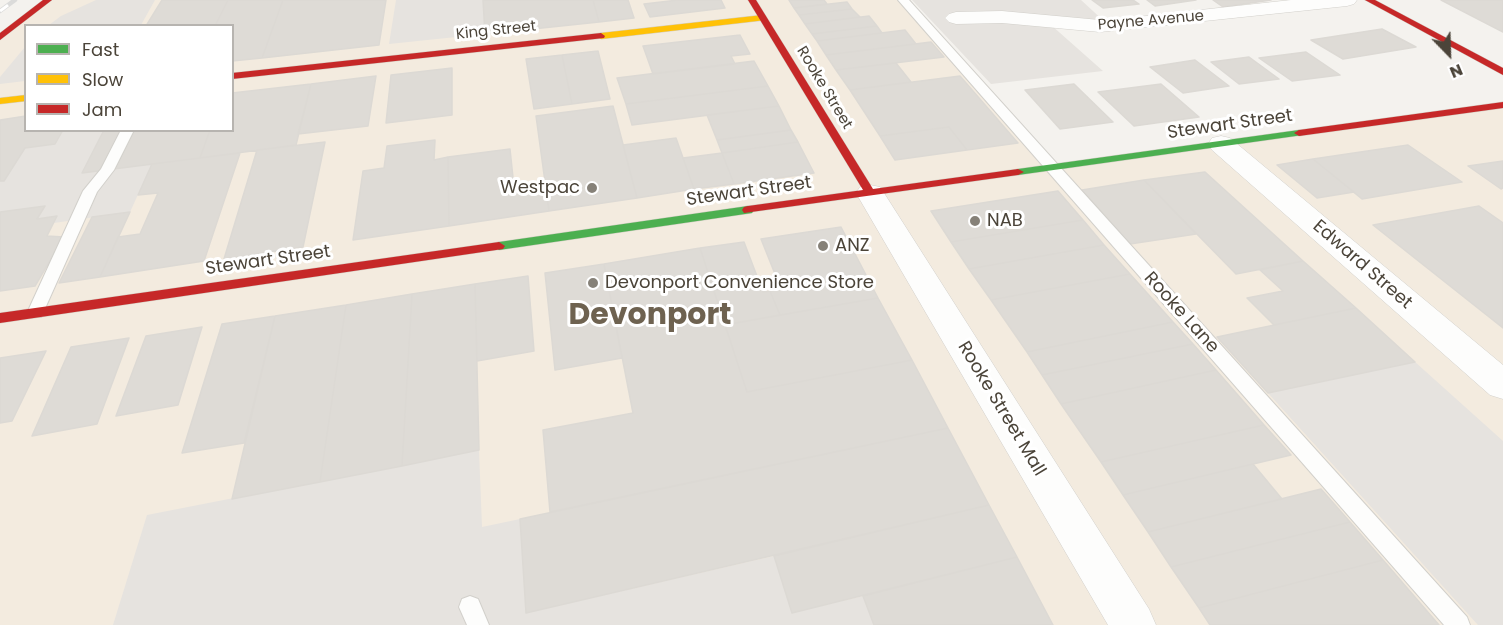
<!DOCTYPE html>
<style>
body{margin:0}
#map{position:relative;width:1503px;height:625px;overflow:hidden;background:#f4f2ee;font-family:Poppins,sans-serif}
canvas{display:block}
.legend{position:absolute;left:24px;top:24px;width:210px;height:108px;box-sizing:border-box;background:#fff;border:2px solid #b7b4b0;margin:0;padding:8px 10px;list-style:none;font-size:18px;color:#4b4439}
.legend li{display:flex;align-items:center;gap:12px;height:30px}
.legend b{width:30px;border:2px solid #b7b4b0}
.north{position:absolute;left:1419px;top:24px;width:60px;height:60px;-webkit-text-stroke:4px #fff;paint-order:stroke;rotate:157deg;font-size:16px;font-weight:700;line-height:24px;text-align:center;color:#4b4439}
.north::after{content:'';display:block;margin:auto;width:21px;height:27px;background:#4b4439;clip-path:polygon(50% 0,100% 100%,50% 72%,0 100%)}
</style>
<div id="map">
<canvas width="1503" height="625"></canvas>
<ul class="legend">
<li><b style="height:8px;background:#4caf50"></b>Fast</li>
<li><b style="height:8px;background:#ffc107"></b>Slow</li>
<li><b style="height:8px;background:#c62828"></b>Jam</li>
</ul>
<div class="north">N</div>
</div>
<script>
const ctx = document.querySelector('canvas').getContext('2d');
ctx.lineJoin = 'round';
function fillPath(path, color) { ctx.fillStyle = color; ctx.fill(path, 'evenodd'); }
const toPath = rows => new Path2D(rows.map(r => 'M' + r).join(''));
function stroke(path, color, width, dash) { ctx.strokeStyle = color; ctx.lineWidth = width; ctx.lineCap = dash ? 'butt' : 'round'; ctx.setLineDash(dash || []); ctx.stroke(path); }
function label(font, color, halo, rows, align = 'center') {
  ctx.font = font + ' Poppins,sans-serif'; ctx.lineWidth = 6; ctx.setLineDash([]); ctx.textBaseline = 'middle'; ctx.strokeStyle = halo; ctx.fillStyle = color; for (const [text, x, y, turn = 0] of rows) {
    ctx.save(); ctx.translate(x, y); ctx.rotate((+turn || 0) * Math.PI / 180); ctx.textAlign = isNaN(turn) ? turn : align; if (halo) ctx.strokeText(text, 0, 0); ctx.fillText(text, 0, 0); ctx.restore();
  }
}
const commercial = toPath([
 [48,0,903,0,1051,166,1503,105,1503,625,0,625,0,38],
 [26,26,232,26,232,130,26,130]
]);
const parking = toPath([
 [96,0,155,0,141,25,49,25,61,16],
 [396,0,483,0,485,34,389,44],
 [912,0,1081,0,1106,23,1042,17,1103,71,991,84],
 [25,47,25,81,0,84,0,77],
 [63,131,104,131,82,173,152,164,130,212,54,223,56,216,37,219,44,206,0,212,0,181,4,181,25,148,55,144],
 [1415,362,1503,441,1503,625,1478,625,1268,393],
 [479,450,482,527,520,519,526,613,774,556,792,613,863,596,874,625,113,625,147,515]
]);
const building = toPath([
 [162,0,228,0,215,26,146,26,162,0],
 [228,0,283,0,262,58,232,61,232,26,215,26,228,0],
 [283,0,386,0,379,45,262,58,283,0],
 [483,0,593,0,599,22,485,34,483,0],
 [593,0,628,0,634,18,599,22,593,0],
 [678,0,721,0,725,8,650,17,644,4,678,0],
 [789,0,824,0,827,4,794,8,789,0],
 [1092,0,1133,0,1139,4,1103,8,1092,0],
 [1147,0,1196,0,1155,6,1147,0],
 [1213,0,1271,0,1223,7,1213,0],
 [1441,0,1503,0,1503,32,1441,0],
 [847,2,852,9,799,15,794,8,847,2],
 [852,9,860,17,805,24,799,15,852,9],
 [869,16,877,26,812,34,805,24,869,16],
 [877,26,882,33,817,41,812,34,877,26],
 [1382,29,1416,47,1343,59,1311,40,1382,29],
 [905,30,916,44,826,55,817,41,905,30],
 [740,35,750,54,731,56,735,64,653,74,643,46,740,35],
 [931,42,944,57,836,70,826,55,931,42],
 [598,51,610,99,572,104,562,55,598,51],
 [1306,52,1340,75,1292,81,1259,58,1306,52],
 [562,55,572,104,534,109,526,59,562,55],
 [1249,57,1279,79,1239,84,1211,62,1249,57],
 [1195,60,1229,86,1183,93,1150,67,1195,60],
 [754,61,768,86,626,104,617,78,754,61],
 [896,63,911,82,850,90,836,70,896,63],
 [452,68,452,115,386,123,391,75,452,68],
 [376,76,368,126,298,134,311,84,376,76],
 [960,76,1018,143,967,150,949,127,880,136,850,90,960,76],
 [311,84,296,145,200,158,210,130,232,130,232,93,311,84],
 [1074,84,1113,122,1060,129,1025,90,1074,84],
 [1161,84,1199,117,1134,126,1098,92,1161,84],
 [768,86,779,106,632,125,626,104,768,86],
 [613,106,637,198,549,211,536,116,613,106],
 [779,106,791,130,717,140,707,115,779,106],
 [26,116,26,130,63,130,55,144,25,148,4,181,0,181,0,120,26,116],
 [949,127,967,150,895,160,880,136,949,127],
 [104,130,210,130,200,158,82,173,104,130],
 [791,130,798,142,722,153,717,140,791,130],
 [676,138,694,189,637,198,623,145,676,138],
 [435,140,434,160,448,157,449,226,353,240,363,171,384,168,387,146,435,140],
 [325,142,303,247,224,259,257,150,325,142],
 [798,142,814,173,734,184,722,153,798,142],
 [1408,145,1462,182,1362,199,1313,159,1408,145],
 [510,149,514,187,545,182,549,211,449,226,448,157,510,149],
 [240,153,204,261,100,277,118,237,140,234,158,193,138,195,152,164,240,153],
 [722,153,734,184,694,189,683,158,722,153],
 [1313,159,1354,192,1317,198,1277,165,1313,159],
 [1503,161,1503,188,1501,189,1468,166,1503,161],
 [1205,172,1303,261,1236,274,1144,180,1205,172],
 [1144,180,1196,234,1130,244,1082,190,1144,180],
 [1058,191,1083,220,951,242,931,211,1058,191],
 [45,206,37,219,57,216,47,236,64,237,35,286,0,291,0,212,45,206],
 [1479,206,1503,223,1503,328,1373,225,1479,206],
 [130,212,100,277,59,283,92,217,130,212],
 [1083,220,1104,245,969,269,951,242,1083,220],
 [841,227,878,298,780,315,770,291,781,289,761,239,841,227],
 [744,242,763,292,770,291,780,315,725,325,700,248,744,242],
 [1104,245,1130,274,991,300,969,269,1104,245],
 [700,248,747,392,912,360,948,428,550,512,543,430,633,413,604,264,700,248],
 [1303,261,1356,308,1274,325,1247,298,1283,291,1260,270,1303,261],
 [604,264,622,358,555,370,545,273,604,264],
 [1130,274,1173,322,1027,352,991,300,1130,274],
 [528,276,534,351,477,361,475,284,528,276],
 [475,284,479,450,402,466,412,294,475,284],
 [412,294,402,466,320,482,346,305,412,294],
 [878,298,912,360,747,392,725,325,878,298],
 [346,305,320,482,232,499,275,316,346,305],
 [1356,308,1415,362,1268,393,1217,337,1356,308],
 [275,316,244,443,182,453,222,324,275,316],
 [1173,322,1193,344,1042,375,1027,352,1173,322],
 [202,327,178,405,116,416,146,336,202,327],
 [129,338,97,424,32,436,71,347,129,338],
 [1193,344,1216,370,1061,404,1042,375,1193,344],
 [46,351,12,421,0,423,0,358,46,351],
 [1216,370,1264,425,1101,462,1061,404,1216,370],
 [1264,425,1291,455,1123,495,1101,462,1264,425],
 [948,428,989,505,526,613,520,519,948,428],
 [1253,464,1282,499,1148,532,1123,495,1253,464],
 [1321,489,1350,522,1171,567,1148,532,1321,489],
 [989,505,1017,557,792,613,774,556,989,505],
 [1350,522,1383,560,1199,608,1171,567,1350,522],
 [1017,557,1053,625,874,625,863,596,1017,557],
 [1383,560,1439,625,1210,625,1199,608,1383,560]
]);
const lane = toPath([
 [898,0,909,0,1467,617,1470,625,1444,625,898,0],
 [121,130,134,130,114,170,97,192,43,313,41,317,29,317,27,313,83,191,101,169,121,130],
 [470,596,478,599,489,625,467,625,459,607,462,599,470,596]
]);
const street = toPath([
 [1291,0,1357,0,1354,4,1347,6,1100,32,1002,23,956,24,949,22,945,18,949,14,956,12,1002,11,1100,20,1119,19,1291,0],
 [1221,136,1230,138,1503,365,1503,399,1490,395,1212,150,1208,144,1212,138,1221,136],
 [870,185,880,187,884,193,1149,609,1156,625,1108,625,856,193,860,187,870,185]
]);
const fast = toPath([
 [1299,130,1303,131,1303,135,1018,175,1012,172,1018,169,1299,130],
 [748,206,752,207,754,210,752,213,499,250,493,246,499,242,748,206]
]);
const slow = toPath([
 [763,15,766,16,766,20,601,39,597,36,601,33,763,15],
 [26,95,26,101,0,104,0,98,26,95]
]);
const jam = toPath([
 [43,0,52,0,0,40,0,33,43,0],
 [748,0,756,0,873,189,1018,169,1024,172,1018,175,744,213,742,210,744,207,748,206,863,190,748,0],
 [1365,0,1375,0,1503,68,1503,75,1365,0],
 [601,33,605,36,604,38,232,79,232,73,601,33],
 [1503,102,1503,108,1299,136,1294,133,1299,130,1503,102],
 [499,242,505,246,503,249,0,323,0,313,499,242]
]);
const rail = toPath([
 [0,11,15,0]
]);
const markers = [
 [592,188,6,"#868178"],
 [975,221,6,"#868178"],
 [823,246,6,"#868178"],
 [593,283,6,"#868178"]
];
const farStreetnames = [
 ["Payne Avenue",1151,21,-5],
 ["King Street",496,31,-6],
 ["Rooke Street",824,88,59]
];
const streetNames = [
 ["Stewart Street",1230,125,-8],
 ["Stewart Street",749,192,-8],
 ["Stewart Street",268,261,-8],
 ["Edward Street",1362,265,41],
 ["Rooke Lane",1181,313,48],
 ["Rooke Street Mall",1001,409,59]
];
const poiNames = [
 ["Westpac",580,188,"right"],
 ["NAB",987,221],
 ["ANZ",835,246],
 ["Devonport Convenience Store",605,283]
];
const townNames = [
 ["Devonport",650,316]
];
fillPath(commercial, '#f3ebdf');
fillPath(parking, '#e6e3df');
fillPath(building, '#dedbd6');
stroke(building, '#dcd9d4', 1.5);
stroke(lane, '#d2d0cb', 2);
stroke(street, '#d2d0cb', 1);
stroke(fast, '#d3cfc5', 1);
stroke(slow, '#d3cfc5', 1);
stroke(jam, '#d3cfc5', 1);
fillPath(lane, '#fdfdfc');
fillPath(street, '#fdfdfc');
fillPath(fast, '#4caf50');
fillPath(slow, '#ffc107');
fillPath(jam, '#c62828');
stroke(rail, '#dbdbda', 4.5);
stroke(rail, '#fff', 3, [10]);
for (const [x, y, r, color] of markers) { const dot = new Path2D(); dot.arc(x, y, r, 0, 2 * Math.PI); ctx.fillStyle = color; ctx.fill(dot); stroke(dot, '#fff', 2); }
label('15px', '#4b4439', '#fff', farStreetnames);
label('18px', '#4b4439', '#fff', streetNames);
label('18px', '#4b4439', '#fff', poiNames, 'left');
label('bold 30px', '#6e6250', '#fff', townNames);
</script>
